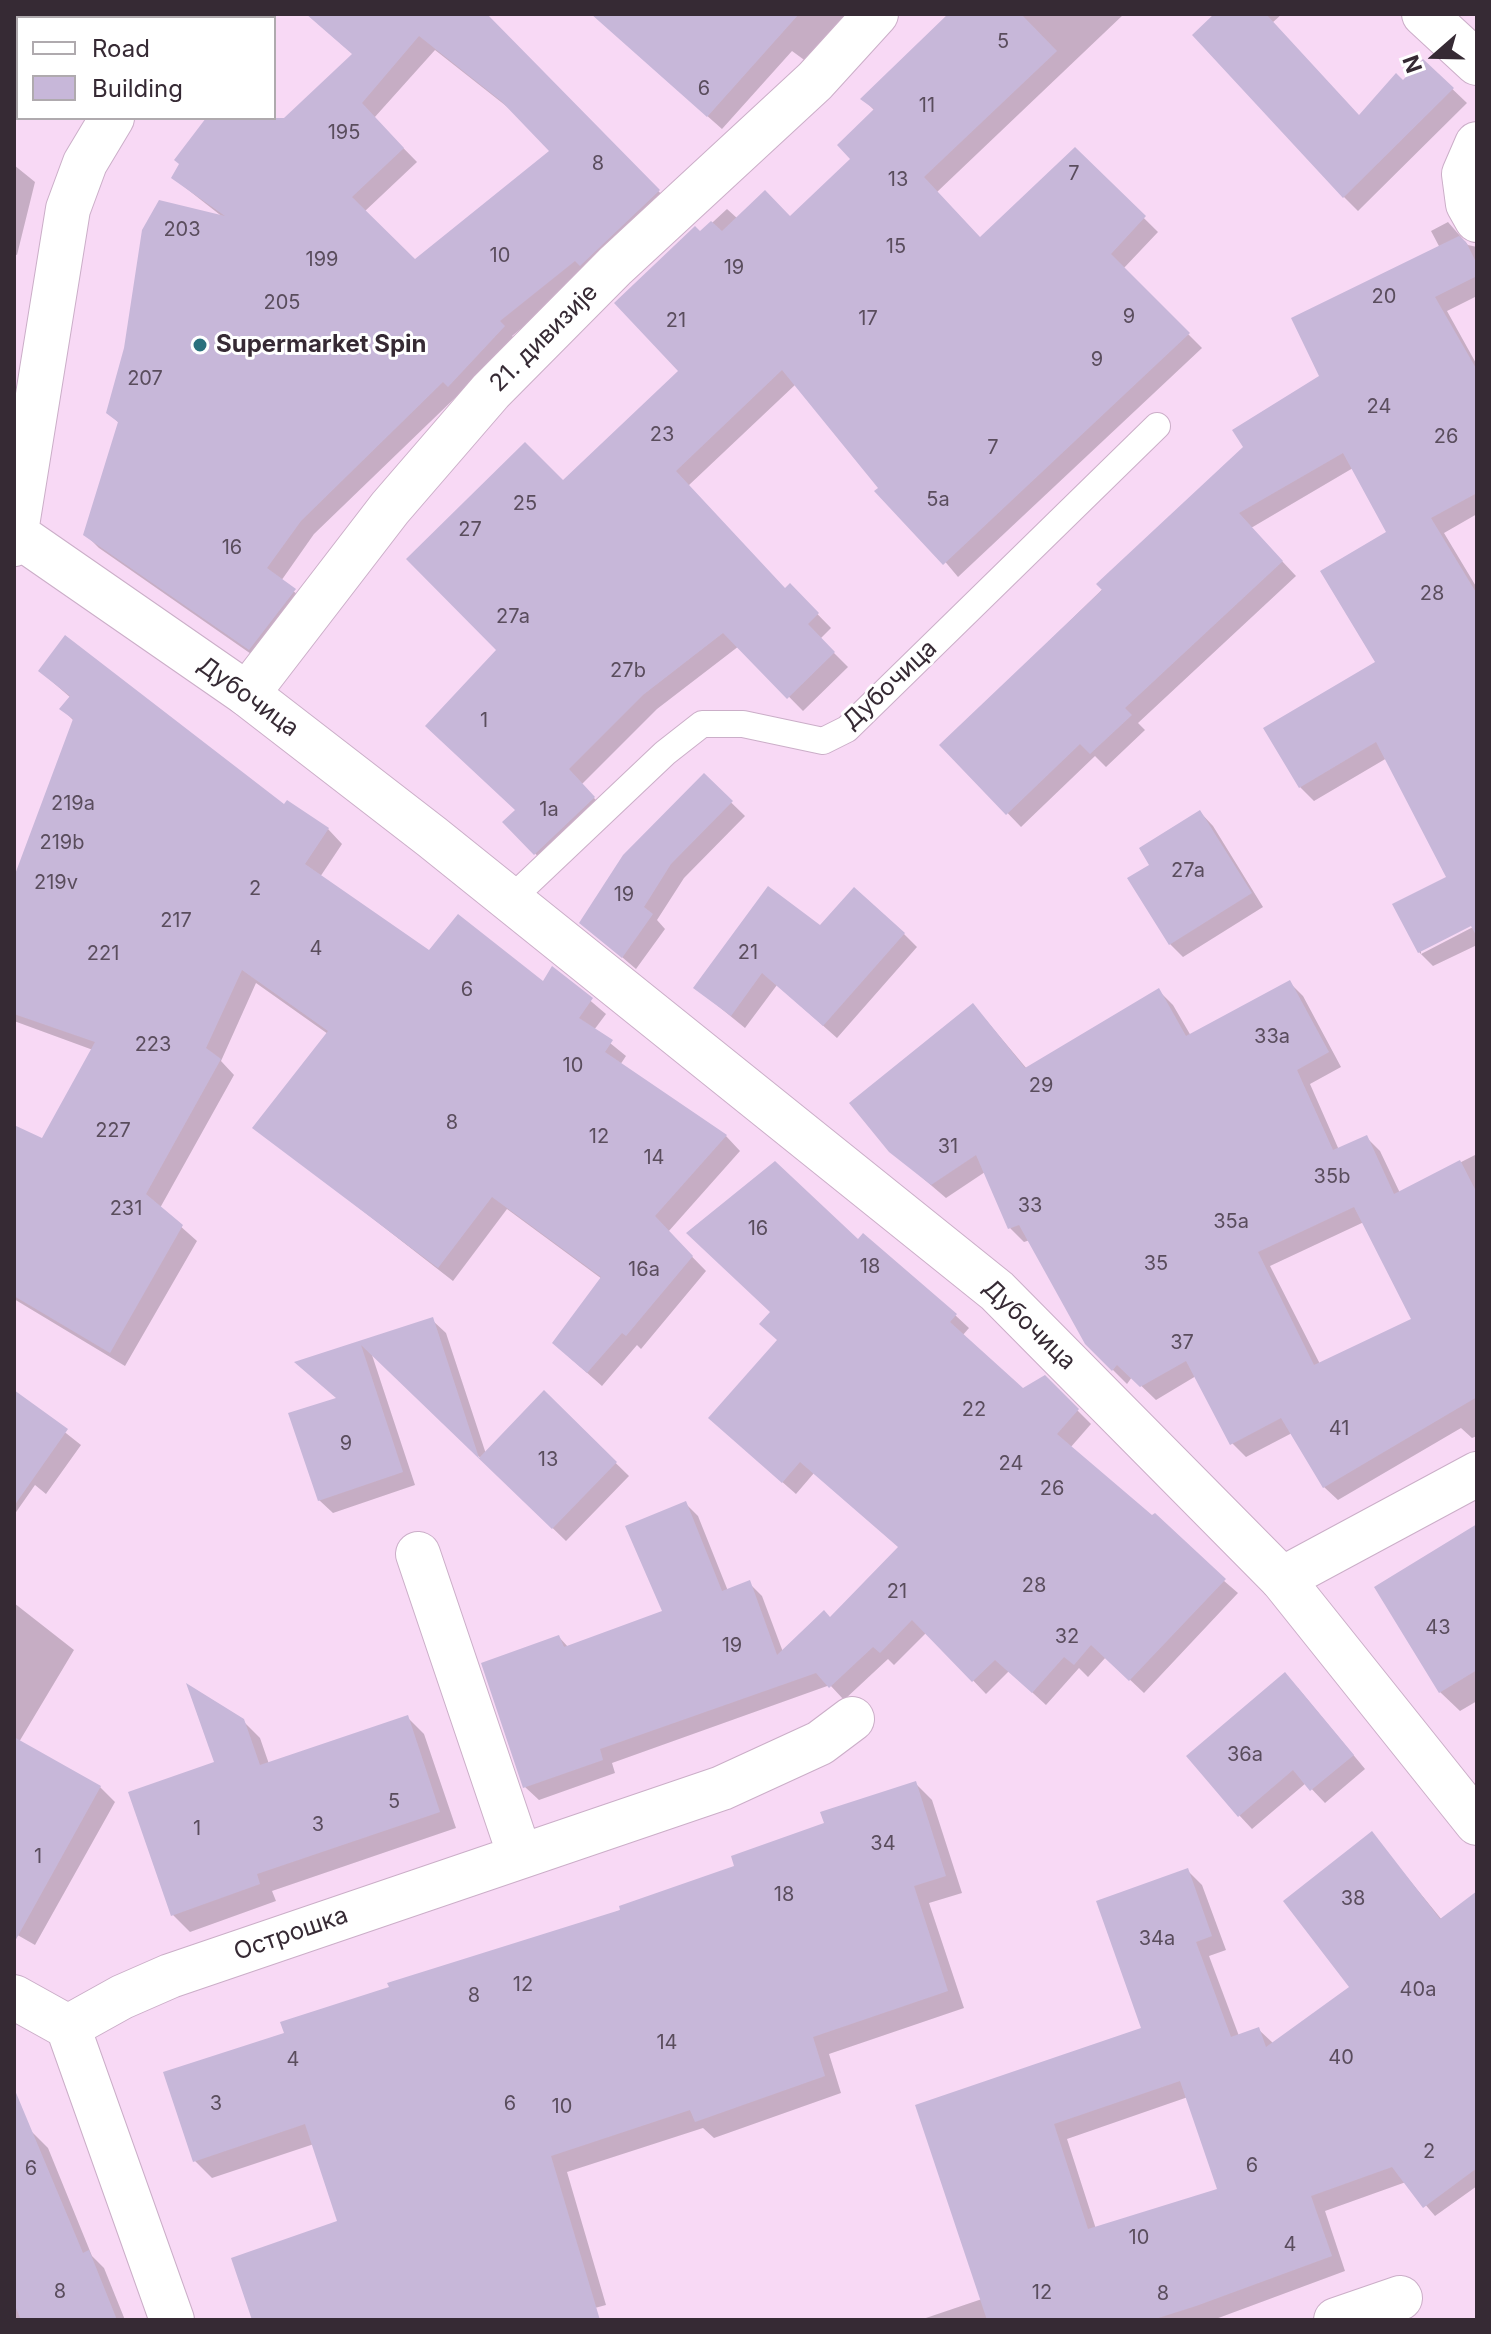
<!DOCTYPE html>
<meta charset="utf-8">
<style>
body{margin:0}
#map{position:relative;width:1491px;height:2334px;overflow:hidden;background:#f8d9f5;font-family:Inter,sans-serif}
canvas{display:block}
.frame{position:absolute;inset:0;border:16px solid #362a34;pointer-events:none}
.legend{position:absolute;left:16px;top:16px;width:260px;height:104px;box-sizing:border-box;background:#fff;border:2px solid #afaaae;margin:0;padding:10px 14px;list-style:none;font-size:24px;color:#362a34}
.legend li{display:flex;align-items:center;gap:16px;height:40px}
.legend b{width:40px;border:2px solid #afaaae}
.north{position:absolute;left:1395px;top:16px;width:80px;height:80px;-webkit-text-stroke:6px #fff;paint-order:stroke;rotate:250deg;font-size:22px;font-weight:700;line-height:32px;text-align:center;color:#362a34}
.north::after{content:'';display:block;margin:auto;width:28px;height:36px;background:#362a34;clip-path:polygon(50% 0,100% 100%,50% 72%,0 100%)}
</style>
<div id="map">
<canvas width="1491" height="2334"></canvas>
<div class="frame"></div>
<ul class="legend">
<li><b style="height:10px;background:#fff"></b>Road</li>
<li><b style="height:22px;background:#c7b7d9"></b>Building</li>
</ul>
<div class="north">N</div>
</div>
<script>
const ctx = document.querySelector('canvas').getContext('2d');
ctx.lineJoin = 'round';
function fillPath(path, color) { ctx.fillStyle = color; ctx.fill(path, 'evenodd'); }
const toPath = rows => new Path2D(rows.map(r => 'M' + r).join(''));
function stroke(path, color, width, dash) { ctx.strokeStyle = color; ctx.lineWidth = width; ctx.lineCap = dash ? 'butt' : 'round'; ctx.setLineDash(dash || []); ctx.stroke(path); }
function label(font, color, halo, rows, align = 'center') {
  ctx.font = font + ' Inter,sans-serif'; ctx.lineWidth = 6; ctx.setLineDash([]); ctx.textBaseline = 'middle'; ctx.strokeStyle = halo; ctx.fillStyle = color; for (const [text, x, y, turn = 0] of rows) {
    ctx.save(); ctx.translate(x, y); ctx.rotate((+turn || 0) * Math.PI / 180); ctx.textAlign = isNaN(turn) ? turn : align; if (halo) ctx.strokeText(text, 0, 0); ctx.fillText(text, 0, 0); ctx.restore();
  }
}
const shadow = toPath([
 [14,14,132,14,130,18,18,18,18,74,14,71],
 [307,14,484,14,672,205,512,336,517,341,463,399,458,395,314,534,281,581,309,604,264,663,99,548,85,534,120,424,108,412,224,218,173,178,208,118,265,118,277,127,354,55],
 [435,50,515,113,552,151,415,262,364,212,417,162,374,118],
 [592,14,869,14,818,70,792,51,722,129],
 [951,14,1124,14,937,192,981,240,1075,150,1158,232,1123,269,1202,348,958,577,796,384,688,486,786,591,790,586,831,628,820,639,848,667,803,711,739,646,657,709,582,784,607,813,549,868,505,822,517,811,499,650,563,482,681,371,700,234,727,209,738,219,791,219,853,159,875,111,863,99],
 [1217,14,1282,14,1272,23,1359,117,1403,83,1423,61,1467,103,1358,211,1344,197],
 [14,165,35,182,17,255,14,254],
 [1448,222,1468,245,1477,247,1477,296,1447,311,1477,365,1477,514,1444,533,1477,588,1477,945,1433,966,1419,952,1448,877,1387,758,1314,801,1300,787,1378,663,1389,532,1353,468,1251,528,1296,576,1138,723,1145,730,1106,767,1095,756,1021,827,942,745,1322,376,1440,248,1431,231],
 [1473,922,1475,926,1421,954,1421,949],
 [40,671,285,807,288,803,328,829,342,844,320,877,430,953,543,984,553,969,606,1014,594,1030,626,1056,620,1065,726,1136,740,1151,668,1232,706,1271,641,1349,637,1345,602,1386,569,1357,602,1279,507,1209,453,1281,255,1127,328,1034,256,983,221,1061,234,1075,160,1208,197,1241,125,1366,14,1299,14,1127,43,1140,93,1050,14,1021,14,883,74,721,62,709,71,698],
 [704,776,745,816,684,878,657,920,665,929,636,969,582,923],
 [1200,812,1213,826,1263,907,1183,957,1170,944,1152,865],
 [821,928,904,934,917,947,837,1038,777,985,745,1028,696,988],
 [1289,982,1303,996,1341,1067,1310,1084,1339,1150,1366,1137,1380,1151,1400,1193,1477,1154,1477,1436,1472,1438,1461,1428,1338,1500,1324,1487,1292,1433,1246,1457,1232,1443,1196,1376,1156,1400,1132,1377,1127,1384,1086,1343,1030,1240,1024,1242,1010,1228,985,1172,946,1198,891,1151,986,1020,1027,1069,1159,991,1173,1005,1191,1036],
 [1364,1222,1413,1320,1320,1364,1270,1266],
 [858,1242,955,1315,969,1328,962,1336,1022,1391,1045,1378,1091,1424,1070,1448,1238,1593,1144,1693,1106,1657,1088,1677,1079,1668,1046,1705,1009,1671,986,1694,927,1632,894,1665,888,1659,844,1700,830,1685,612,1763,615,1773,539,1800,525,1787,559,1637,569,1648,665,1613,685,1503,698,1516,728,1591,749,1583,762,1596,783,1652,831,1619,900,1548,814,1473,796,1494,724,1431,779,1341],
 [432,1320,446,1333,486,1454,544,1393,629,1476,566,1541,371,1352,415,1485,333,1513,319,1500,338,1399,298,1363],
 [14,1392,81,1445,46,1494,35,1485,14,1515],
 [1477,1526,1477,1701,1460,1711,1440,1692],
 [14,1603,74,1650,19,1742,100,1787,115,1802,35,1945,14,1933],
 [1298,1688,1365,1769,1325,1803,1306,1783,1252,1829,1239,1815],
 [408,1718,424,1734,456,1828,272,1891,276,1901,190,1932,173,1915,216,1763,243,1721,260,1738,269,1764],
 [915,1783,932,1800,962,1893,929,1903,964,2008,829,2054,841,2093,714,2138,703,2128,567,2172,606,2305,550,2320,261,2320,340,2223,314,2144,212,2178,195,2161,286,2034,737,1867],
 [1372,1834,1442,1920,1477,1904,1477,2186,1435,2216,1406,2182,1325,2211,1345,2271,1213,2320,920,2320,982,2299,918,2106,1144,2029,1187,1870,1202,1885,1226,1950,1209,1956,1239,2036,1258,2029,1274,2044,1352,1987],
 [1188,2097,1220,2190,1096,2229,1067,2139],
 [32,2132,48,2148,92,2256,104,2268,125,2320,14,2320,14,2140]
]);
const building = toPath([
 [306,14,487,14,660,190,580,266,575,261,500,321,505,326,448,387,443,382,301,521,267,568,296,589,249,650,83,535,118,422,106,413,124,348,142,230,159,200,225,216,171,178,179,164,174,160,206,118,284,118,352,54],
 [419,36,501,101,549,151,415,259,352,197,404,148,362,103],
 [591,14,799,14,707,117],
 [948,14,1021,14,1057,51,924,177,980,237,1075,147,1146,216,1111,254,1190,333,943,565,874,491,878,488,782,370,676,471,785,588,790,583,819,613,808,624,835,652,787,699,723,633,643,695,569,769,595,797,534,855,502,822,515,810,425,726,496,650,406,559,525,442,563,480,678,371,614,303,695,226,700,231,711,221,722,231,765,190,790,216,850,159,837,145,874,109,860,99],
 [1214,14,1266,14,1359,115,1396,73,1403,80,1423,59,1454,88,1343,198,1192,35],
 [1459,236,1466,242,1477,264,1477,276,1435,297,1477,370,1477,493,1431,518,1477,594,1477,937,1471,926,1418,953,1392,904,1446,877,1376,742,1299,788,1263,728,1375,662,1320,571,1386,532,1343,453,1239,513,1283,561,1125,708,1132,715,1090,754,1080,744,1006,815,939,745,1102,590,1096,584,1243,447,1232,430,1319,376,1291,318],
 [65,635,284,804,287,800,329,828,305,864,429,950,458,914,543,981,552,966,593,998,579,1018,613,1040,605,1052,727,1135,655,1216,693,1256,626,1336,622,1333,587,1373,552,1343,601,1277,492,1197,438,1268,252,1128,328,1031,242,970,206,1048,221,1059,146,1194,183,1225,110,1353,14,1296,14,1125,42,1138,95,1042,14,1014,14,877,73,719,59,709,70,696,38,671],
 [704,773,733,801,671,864,644,907,653,914,622,958,579,923,623,855],
 [1200,810,1252,893,1169,945,1127,878,1149,865,1139,848],
 [768,886,820,925,854,887,905,933,823,1026,762,973,731,1016,693,988],
 [1290,980,1329,1052,1297,1070,1333,1150,1367,1135,1394,1194,1460,1160,1477,1193,1477,1397,1323,1488,1281,1418,1230,1445,1186,1361,1140,1387,1117,1365,1112,1371,1085,1344,1019,1225,1008,1229,976,1155,931,1185,889,1152,849,1103,973,1003,1025,1068,1159,988,1186,1036],
 [1354,1207,1411,1319,1314,1365,1258,1252],
 [775,1161,858,1239,863,1233,957,1314,950,1322,1023,1388,1045,1375,1079,1409,1057,1434,1152,1515,1155,1513,1226,1579,1129,1681,1091,1645,1074,1665,1064,1657,1032,1693,995,1660,972,1682,912,1620,880,1653,873,1647,829,1688,816,1673,600,1749,603,1760,523,1788,481,1663,559,1635,564,1647,662,1611,625,1526,686,1501,722,1591,750,1580,777,1655,824,1610,830,1617,898,1547,800,1462,782,1483,708,1418,777,1340,759,1324,770,1312,686,1233],
 [433,1317,479,1458,544,1390,617,1462,552,1529,361,1345,403,1472,318,1501,288,1413,336,1398,294,1362],
 [14,1390,68,1429,14,1506],
 [1477,1524,1477,1670,1439,1693,1374,1587],
 [1285,1672,1354,1755,1310,1791,1293,1770,1238,1817,1186,1756],
 [186,1683,244,1719,260,1765,408,1715,440,1812,257,1874,260,1884,171,1916,128,1792,214,1762],
 [14,1737,101,1786,14,1943],
 [916,1781,946,1876,914,1886,948,1991,813,2037,825,2076,695,2122,690,2110,551,2156,600,2320,252,2320,231,2258,337,2221,305,2124,193,2162,163,2072,284,2033,280,2022,389,1987,387,1983,620,1910,619,1906,734,1866,731,1856,824,1823,820,1812],
 [1372,1831,1440,1919,1477,1891,1477,2168,1423,2208,1392,2167,1311,2196,1332,2256,1196,2306,1152,2320,987,2320,915,2105,1141,2028,1096,1901,1188,1868,1212,1936,1196,1942,1231,2037,1259,2027,1266,2047,1349,1987,1283,1901],
 [1180,2081,1217,2189,1088,2229,1054,2124],
 [14,2088,83,2253,89,2250,117,2320,21,2320,14,2303]
]);
const lane = toPath([
 [512,898,665,753,702,724,743,724,823,741,847,729,1157,426]
]);
const street = toPath([
 [1424,14,1477,63],
 [1477,144,1464,174,1468,204,1477,220],
 [247,694,390,508,491,391,615,266,815,81,876,14],
 [418,1554,520,1856],
 [1282,1579,1477,1474],
 [14,1997,68,2027,172,2320],
 [68,2027,122,1997,170,1976,722,1788,820,1743,852,1719],
 [1336,2320,1400,2298]
]);
const secondary = toPath([
 [175,18,178,14],
 [16,534,247,694,432,837,997,1291,1282,1579,1477,1823],
 [14,544,68,209,85,163,112,118]
]);
const markers = [
 [200,345,8,"#2a707d"]
];
const numberNames = [
 ["5",1003,42],
 ["6",704,89],
 ["11",927,106],
 ["195",344,133],
 ["8",598,164],
 ["7",1074,174],
 ["13",898,180],
 ["203",182,230],
 ["15",896,247],
 ["10",500,256],
 ["199",322,260],
 ["19",734,268],
 ["20",1384,297],
 ["205",282,303],
 ["9",1129,317],
 ["17",868,319],
 ["21",676,321],
 ["9",1097,360],
 ["207",145,379],
 ["24",1379,407],
 ["23",662,435],
 ["26",1446,437],
 ["7",993,448],
 ["5a",938,500],
 ["25",525,504],
 ["27",470,530],
 ["16",232,548],
 ["28",1432,594],
 ["27a",513,617],
 ["27b",628,671],
 ["1",484,721],
 ["219a",73,804],
 ["1a",549,810],
 ["219b",62,843],
 ["27a",1188,871],
 ["219v",56,883],
 ["2",255,889],
 ["19",624,895],
 ["217",176,921],
 ["4",316,949],
 ["21",748,953],
 ["221",103,954],
 ["6",467,990],
 ["33a",1272,1037],
 ["223",153,1045],
 ["10",573,1066],
 ["29",1041,1086],
 ["8",452,1123],
 ["227",113,1131],
 ["12",599,1137],
 ["31",948,1147],
 ["14",654,1158],
 ["35b",1332,1177],
 ["33",1030,1206],
 ["231",126,1209],
 ["35a",1231,1222],
 ["16",758,1229],
 ["35",1156,1264],
 ["18",870,1267],
 ["16a",644,1270],
 ["37",1182,1343],
 ["22",974,1410],
 ["41",1339,1429],
 ["9",346,1444],
 ["13",548,1460],
 ["24",1011,1464],
 ["26",1052,1489],
 ["28",1034,1586],
 ["21",897,1592],
 ["43",1438,1628],
 ["32",1067,1637],
 ["19",732,1646],
 ["36a",1245,1755],
 ["5",394,1802],
 ["3",318,1825],
 ["1",197,1829],
 ["34",883,1844],
 ["1",38,1857],
 ["18",784,1895],
 ["38",1353,1899],
 ["34a",1157,1939],
 ["12",523,1985],
 ["40a",1418,1990],
 ["8",474,1996],
 ["14",667,2043],
 ["40",1341,2058],
 ["4",293,2060],
 ["3",216,2104],
 ["6",510,2104],
 ["10",562,2107],
 ["2",1429,2152],
 ["6",1252,2166],
 ["6",31,2169],
 ["10",1139,2238],
 ["4",1290,2245],
 ["8",60,2292],
 ["12",1042,2293],
 ["8",1163,2294]
];
const streetNames = [
 ["21. дивизије",544,338,-45],
 ["Дубочица",890,685,-43],
 ["Дубочица",248,697,36],
 ["Дубочица",1029,1325,44],
 ["Острошка",291,1934,-19]
];
const poiNames = [
 ["Supermarket Spin",216,345]
];
fillPath(shadow, '#0003');
fillPath(building, '#c7b7d9');
stroke(lane, '#cbaec8', 28);
stroke(street, '#cbaec8', 46);
stroke(secondary, '#cbaec8', 46);
stroke(lane, '#fff', 26);
stroke(street, '#fff', 44);
stroke(secondary, '#fff', 44);
for (const [x, y, r, color] of markers) { const dot = new Path2D(); dot.arc(x, y, r, 0, 2 * Math.PI); ctx.fillStyle = color; ctx.fill(dot); stroke(dot, '#fff', 3); }
label('20px', '#5a4d5d', null, numberNames);
label('24px', '#362a34', '#fff', streetNames);
label('bold 24px', '#362a34', '#fff', poiNames, 'left');
</script>
